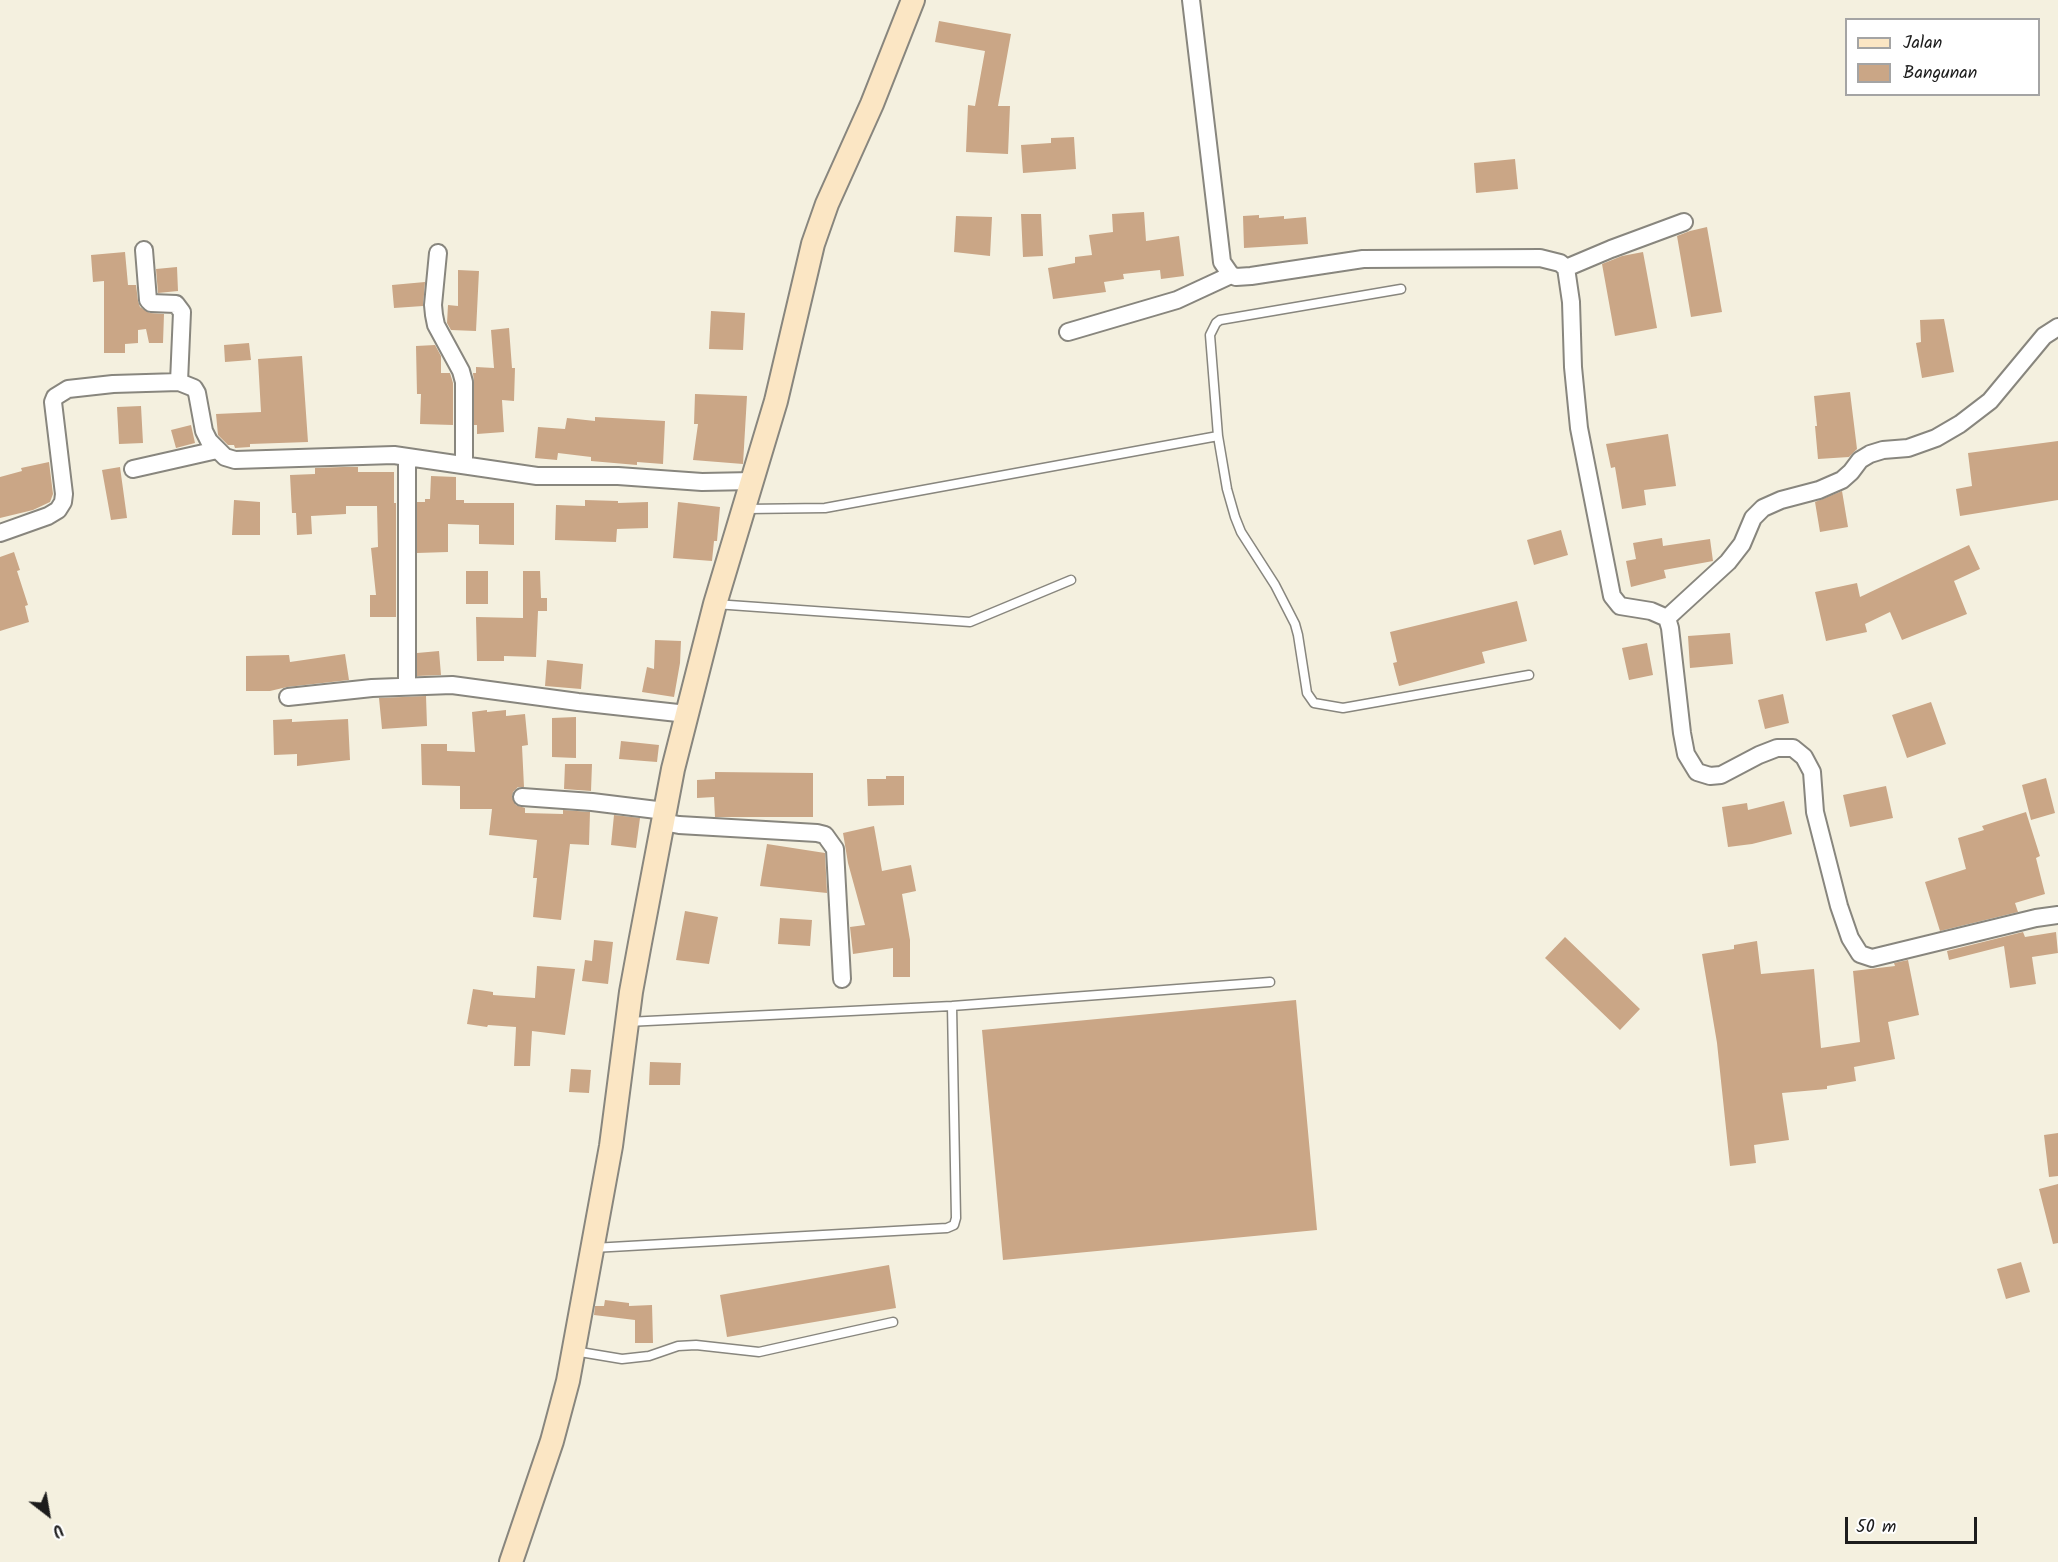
<!DOCTYPE html>
<style>
body{margin:0}
#map{position:relative;width:2058px;height:1562px;overflow:hidden;background:#f4f0df;font-family:Kalam,sans-serif}
canvas{display:block}
.legend{position:absolute;left:1845px;top:18px;width:195px;height:78px;box-sizing:border-box;background:#fff;border:2px solid #a4a4a4;margin:0;padding:8px 10px;list-style:none;font-size:18px;color:#1c1c1c}
.legend li{display:flex;align-items:center;gap:12px;height:30px}
.legend b{width:30px;border:2px solid #a4a4a4}
.north{position:absolute;left:18px;top:1484px;width:60px;height:60px;-webkit-text-stroke:4px #fff;paint-order:stroke;rotate:149deg;font-size:16px;font-weight:700;line-height:24px;text-align:center;color:#1c1c1c}
.north::after{content:'';display:block;margin:auto;width:21px;height:27px;background:#1c1c1c;clip-path:polygon(50% 0,100% 100%,50% 72%,0 100%)}
.scale{position:absolute;left:1845px;top:1517px;width:132px;height:27px;box-sizing:border-box;border:3px solid #1c1c1c;border-top:0;padding-left:8px;font-size:18px;line-height:21px;white-space:nowrap;color:#1c1c1c;-webkit-text-stroke:4px #fff;paint-order:stroke}
</style>
<div id="map">
<canvas width="2058" height="1562"></canvas>
<ul class="legend">
<li><b style="height:8px;background:#fbe6c4"></b>Jalan</li>
<li><b style="height:16px;background:#caa686"></b>Bangunan</li>
</ul>
<div class="north">U</div>
<div class="scale">50 m</div>
</div>
<script>
const ctx = document.querySelector('canvas').getContext('2d');
ctx.lineJoin = 'round';
function fillPath(path, color) { ctx.fillStyle = color; ctx.fill(path, 'evenodd'); }
const toPath = rows => new Path2D(rows.map(r => 'M' + r).join(''));
function stroke(path, color, width, dash) { ctx.strokeStyle = color; ctx.lineWidth = width; ctx.lineCap = dash ? 'butt' : 'round'; ctx.setLineDash(dash || []); ctx.stroke(path); }
const building = toPath([
 [939,21,1011,34,998,106,1010,106,1008,154,966,152,968,105,975,106,985,51,935,42],
 [1074,137,1076,169,1023,173,1021,145,1051,143,1051,138],
 [1515,159,1518,189,1476,193,1474,163],
 [1144,212,1146,241,1179,236,1184,276,1161,279,1160,270,1123,274,1124,279,1104,282,1106,292,1053,299,1048,268,1075,263,1075,257,1092,255,1089,235,1113,232,1112,214],
 [1021,214,1041,214,1043,256,1023,257],
 [1259,215,1259,218,1284,216,1284,219,1306,217,1308,244,1244,248,1243,216],
 [956,216,992,217,990,256,954,252],
 [1707,227,1722,312,1691,317,1677,236,1690,231],
 [125,252,128,285,136,285,138,301,140,307,150,313,164,314,163,343,149,343,146,329,138,330,138,343,125,344,125,353,104,353,104,281,93,282,91,255],
 [1643,252,1657,328,1615,336,1602,264,1622,256],
 [177,267,178,291,158,293,156,269],
 [458,270,479,271,476,331,451,330,447,323,448,305,458,306],
 [425,282,423,306,394,308,392,285],
 [711,311,745,313,743,350,709,349],
 [1944,319,1954,372,1922,378,1916,343,1921,342,1920,320],
 [509,328,512,368,515,368,514,401,502,400,504,432,477,434,477,425,474,425,474,382,473,373,476,373,476,367,494,368,491,330],
 [249,343,251,360,225,362,224,345],
 [435,345,441,356,441,373,450,373,453,383,453,425,420,424,421,394,417,394,416,346],
 [302,356,308,442,250,444,250,447,235,448,234,445,228,445,218,435,216,414,261,412,258,359],
 [1850,392,1857,449,1849,457,1818,459,1815,426,1817,426,1814,396],
 [695,394,747,396,743,464,693,460,698,424,694,424],
 [141,406,143,443,119,444,117,407],
 [595,417,665,421,663,464,637,462,637,465,591,461,591,457,558,453,557,460,535,458,538,427,565,429,567,418,595,421],
 [191,425,195,443,176,448,171,430],
 [1668,434,1676,486,1644,490,1646,505,1622,509,1615,467,1611,468,1606,444],
 [2058,441,2058,500,1960,516,1956,489,1972,486,1968,453],
 [49,462,53,494,50,502,33,510,0,518,0,477,22,471,21,468],
 [120,467,127,518,111,520,102,470],
 [343,467,358,467,358,472,394,472,394,503,396,503,396,617,370,617,370,595,376,595,371,548,378,547,377,506,346,506,346,514,311,516,312,534,297,535,296,513,292,513,290,475,315,474,315,468],
 [431,476,456,477,456,500,464,500,464,503,514,503,514,545,479,544,479,525,448,524,448,552,417,553,417,502,425,502,425,499,430,499],
 [1842,491,1848,527,1820,532,1815,502],
 [234,500,260,502,260,535,232,535],
 [585,500,618,501,618,503,648,502,648,528,617,529,616,542,555,540,556,505,585,506],
 [678,502,720,507,717,541,714,541,712,561,673,558],
 [1561,530,1568,555,1534,565,1527,540],
 [1662,538,1663,546,1710,539,1713,561,1664,570,1666,578,1631,587,1626,561,1636,559,1633,543],
 [1969,545,1980,569,1954,581,1967,614,1902,640,1890,612,1865,624,1867,632,1826,641,1815,592,1857,583,1860,597],
 [14,552,20,570,17,571,28,605,25,606,29,622,0,631,0,557],
 [466,571,488,571,488,604,466,604],
 [523,571,540,571,541,598,547,598,547,611,538,611,536,657,504,656,504,661,477,661,476,617,523,618],
 [1517,601,1527,641,1482,652,1485,663,1399,686,1393,663,1397,662,1390,632],
 [1730,633,1733,664,1690,668,1688,636],
 [655,640,681,641,680,663,674,697,642,692,647,667,654,669],
 [1647,643,1653,675,1629,680,1622,648],
 [439,651,441,675,417,676,417,653],
 [345,654,349,680,287,687,270,691,246,691,246,656,289,655,290,662],
 [547,660,583,664,581,689,545,686],
 [1783,694,1789,723,1765,729,1758,700],
 [426,696,427,726,382,729,379,698],
 [1931,702,1946,744,1907,758,1892,715],
 [487,710,487,712,506,710,506,716,525,714,528,745,522,746,524,787,518,787,513,792,512,797,516,805,525,808,525,813,563,814,563,810,590,812,589,845,570,844,561,920,533,917,537,878,533,878,537,840,489,835,492,809,460,809,460,786,422,785,421,744,447,744,447,751,475,752,472,712],
 [576,717,576,758,552,757,552,718],
 [292,719,292,722,348,719,350,760,297,766,297,754,274,755,273,720],
 [621,741,659,745,657,762,619,759],
 [565,764,592,764,591,791,564,789],
 [715,772,813,773,813,817,715,817,714,797,697,798,697,780,715,779],
 [886,776,904,776,904,805,868,806,867,779,886,779],
 [2046,778,2055,813,2031,820,2022,785],
 [1886,786,1893,818,1850,827,1843,795],
 [1784,801,1792,834,1752,844,1728,847,1722,807,1747,803,1748,810],
 [2026,812,2040,856,2036,858,2045,894,2015,903,2018,912,1940,931,1925,882,1966,869,1958,838,1984,830,1982,826],
 [614,815,640,818,636,848,611,845],
 [874,826,882,871,911,865,916,891,902,894,910,940,910,977,893,977,893,948,853,954,850,927,865,925,848,863,843,833],
 [767,844,825,853,827,893,760,886],
 [685,911,718,917,709,964,676,960],
 [780,918,812,920,810,946,778,944],
 [2023,932,2025,937,2056,932,2058,953,2032,957,2036,984,2010,988,2004,946,1949,960,1947,951],
 [1565,937,1640,1009,1620,1030,1545,958],
 [594,940,613,942,608,984,582,981,585,960,592,961],
 [1757,941,1761,974,1814,969,1821,1048,1860,1042,1853,971,1895,966,1894,963,1908,960,1919,1015,1888,1022,1895,1059,1854,1067,1856,1081,1827,1086,1827,1089,1782,1093,1789,1140,1754,1145,1756,1163,1730,1166,1717,1043,1702,954,1734,949,1734,945],
 [537,966,575,969,565,1035,532,1031,530,1066,514,1066,516,1027,488,1025,487,1027,467,1024,473,989,493,992,493,995,535,998],
 [1296,1000,1317,1230,1003,1260,982,1030],
 [650,1062,681,1063,680,1085,649,1085],
 [571,1069,591,1070,589,1093,569,1092],
 [2058,1133,2058,1176,2049,1177,2044,1135],
 [2058,1184,2058,1243,2053,1244,2039,1189],
 [2021,1262,2030,1292,2006,1299,1997,1269],
 [889,1265,896,1308,727,1337,720,1295],
 [605,1300,629,1303,629,1306,652,1305,653,1343,635,1343,635,1320,594,1315,595,1306,604,1306]
]);
const lane = toPath([
 [1218,436,1227,489,1235,517,1241,532,1275,585,1295,624,1298,635,1307,693,1314,703,1343,708,1529,675],
 [746,509,825,508,1218,436,1210,335,1216,323,1220,320,1401,289],
 [715,604,970,622,1071,580],
 [627,1022,952,1006,1270,982],
 [593,1248,947,1228,954,1225,956,1218,952,1006],
 [574,1351,622,1359,649,1356,678,1346,696,1345,759,1352,893,1322]
]);
const street = toPath([
 [1191,0,1221,253,1222,262,1231,275,1236,277,1251,276,1363,259,1540,258,1560,263,1566,268,1571,302,1573,367,1579,428,1612,596,1620,606,1651,611,1667,618,1670,628,1682,733,1686,754,1697,772,1710,776,1721,775,1759,755,1777,748,1793,748,1804,757,1812,772,1815,812,1839,906,1850,938,1860,954,1872,958,2036,918,2058,915],
 [144,250,148,300,151,303,176,304,182,312,179,382],
 [438,253,433,305,434,315,436,325,461,371,464,382,464,465],
 [1566,268,1611,249,1684,222],
 [1068,332,1177,300,1231,275],
 [133,469,217,450],
 [0,533,48,516,58,510,63,502,64,494,53,402,55,397,68,389,113,384,179,382,194,388,197,393,204,431,209,441,225,457,235,460,394,455,537,476,618,476,702,482,753,481],
 [1667,618,1728,562,1742,544,1753,518,1763,508,1781,500,1819,490,1842,480,1851,472,1860,460,1870,454,1883,450,1908,448,1936,438,1960,424,1990,401,2044,336,2058,327],
 [407,686,407,457],
 [288,697,372,688,452,685,578,702,687,714],
 [522,797,592,802,665,811],
 [663,822,679,825,817,833,825,835,835,849,842,979]
]);
const secondary = toPath([
 [511,1562,552,1441,568,1381,611,1146,631,992,640,943,673,769,715,604,776,401,813,244,827,204,872,104,913,0]
]);
fillPath(building, '#caa686');
stroke(lane, '#88867e', 11);
stroke(street, '#88867e', 20);
stroke(secondary, '#88867e', 26);
stroke(lane, '#fff', 8);
stroke(street, '#fff', 16);
stroke(secondary, '#fbe6c4', 22);
</script>
